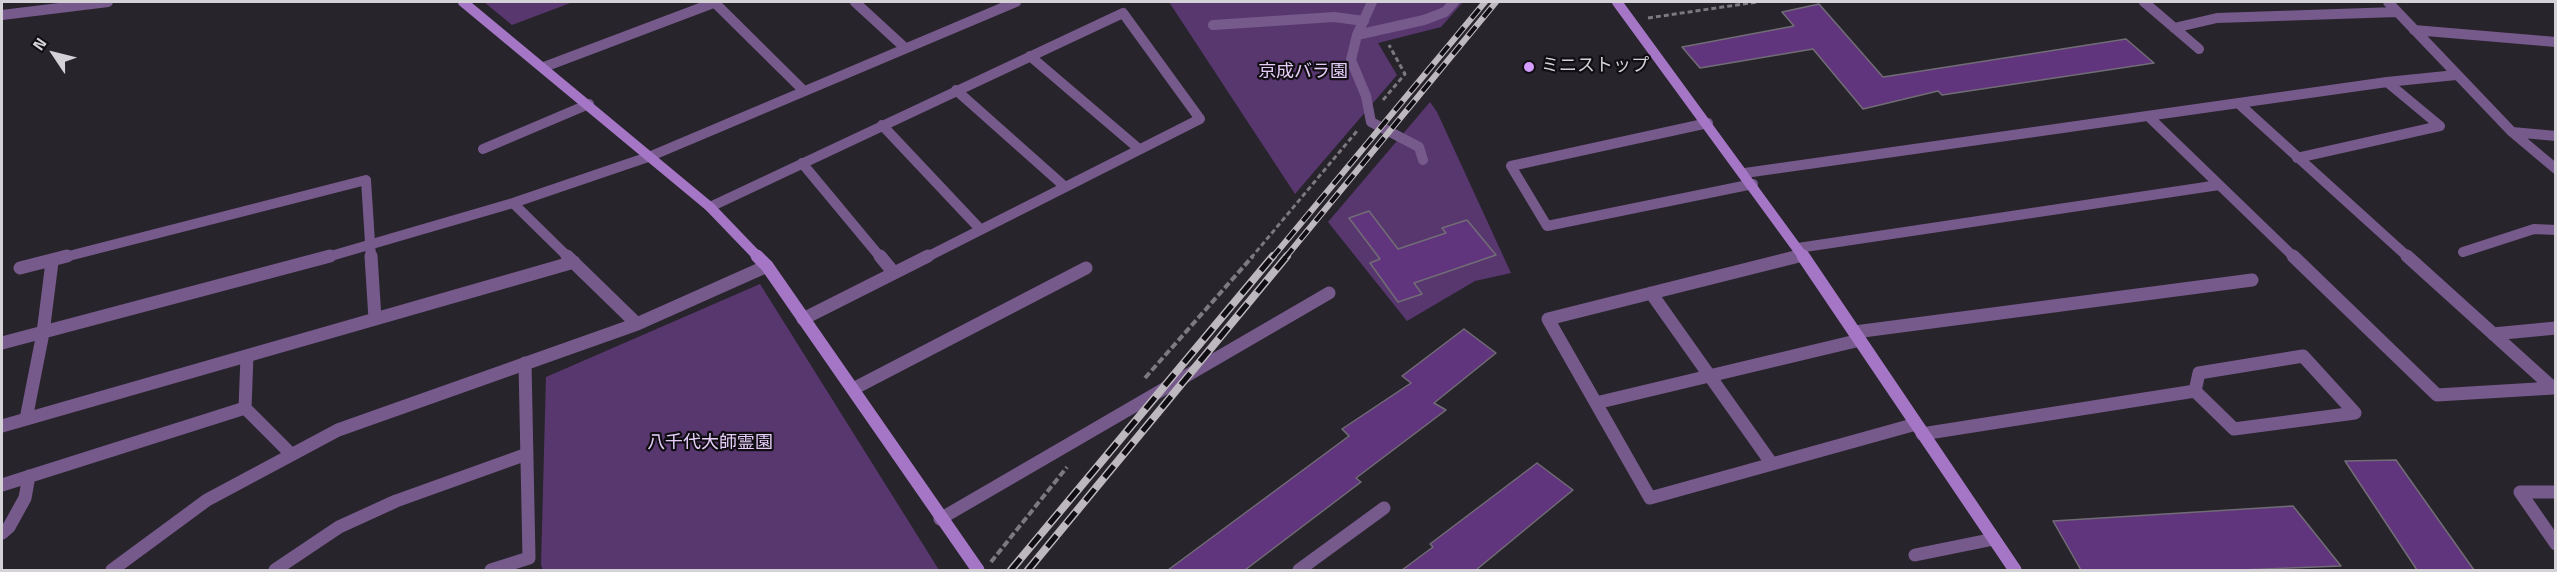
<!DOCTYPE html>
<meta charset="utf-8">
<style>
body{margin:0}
#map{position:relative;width:2557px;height:572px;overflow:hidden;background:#28242c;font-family:"Titillium Web",sans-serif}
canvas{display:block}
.frame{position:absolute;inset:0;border:3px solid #d5d2d7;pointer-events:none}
.north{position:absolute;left:24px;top:24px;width:60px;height:60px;-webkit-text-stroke:4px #100e12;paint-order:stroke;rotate:305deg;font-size:16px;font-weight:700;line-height:24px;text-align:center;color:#d5d2d7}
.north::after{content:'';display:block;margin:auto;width:21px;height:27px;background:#d5d2d7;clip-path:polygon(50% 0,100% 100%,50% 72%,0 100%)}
</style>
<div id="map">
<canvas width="2557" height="572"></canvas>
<div class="frame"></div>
<div class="north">N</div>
</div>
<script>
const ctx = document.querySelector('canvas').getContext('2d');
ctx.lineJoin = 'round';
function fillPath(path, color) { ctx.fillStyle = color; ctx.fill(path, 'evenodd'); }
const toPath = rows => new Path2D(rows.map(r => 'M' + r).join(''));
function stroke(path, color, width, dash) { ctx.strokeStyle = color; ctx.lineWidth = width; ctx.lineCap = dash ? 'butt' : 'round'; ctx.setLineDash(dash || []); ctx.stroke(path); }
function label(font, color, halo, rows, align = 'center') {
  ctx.font = font + ' "Titillium Web","Noto Sans JP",sans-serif'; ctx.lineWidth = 4.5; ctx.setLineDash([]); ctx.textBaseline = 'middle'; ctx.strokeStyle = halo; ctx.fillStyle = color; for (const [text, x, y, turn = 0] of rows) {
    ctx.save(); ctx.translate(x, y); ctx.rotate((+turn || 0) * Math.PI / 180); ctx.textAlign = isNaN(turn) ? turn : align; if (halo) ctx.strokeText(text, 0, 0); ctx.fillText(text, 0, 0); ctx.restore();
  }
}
const green = toPath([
 [484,2,573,2,512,25],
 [1169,2,1463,2,1441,27,1378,43,1397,75,1295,194],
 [1430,102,1437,112,1511,273,1475,281,1407,321,1328,222],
 [760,284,939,570,543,570,541,565,546,377]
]);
const building = toPath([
 [1819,4,1883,77,2126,39,2154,63,1942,95,1938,91,1863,109,1813,49,1700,68,1682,47,1794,26,1782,12,1819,4],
 [1369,211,1398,249,1446,233,1442,228,1467,220,1496,255,1414,283,1422,294,1398,302,1370,263,1380,259,1349,218,1369,211],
 [1464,329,1496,353,1434,403,1446,410,1356,478,1361,482,1245,570,1168,570,1349,436,1342,429,1411,383,1402,376,1464,329],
 [2396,460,2474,570,2417,570,2345,461,2396,460],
 [1537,463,1573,490,1476,570,1402,570,1433,547,1430,544,1537,463],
 [2293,506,2341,566,2240,570,2081,570,2053,521,2293,506]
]);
const pathFar1 = toPath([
 [1648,18,1757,2],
 [1383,100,1405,74,1389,45],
 [1251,258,1357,131]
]);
const path = toPath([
 [1145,378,1253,256],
 [991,562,1067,467]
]);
const lane = toPath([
 [1372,2,1357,35,1351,60,1366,96,1371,122,1419,147,1423,160],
 [1213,25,1334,17,1364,21],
 [1357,35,1424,20,1445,12,1454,2],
 [483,149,589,104]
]);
const streetFar1 = toPath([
 [714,2,803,90],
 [855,2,904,47],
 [2144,2,2199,49],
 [2388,2,2512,132,2556,169],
 [2,15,108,2],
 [2174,28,2217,18,2397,12],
 [2414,30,2556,42],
 [1030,56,1139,149],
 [544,67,716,2],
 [956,90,1064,186],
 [2238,103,2409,258],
 [2148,116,2295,258],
 [1708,123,1511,166,1547,226,1753,184],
 [882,125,980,229],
 [2512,132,2556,136],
 [2297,158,2440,126,2387,82],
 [802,163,881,258],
 [1745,173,2387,82,2456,75],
 [513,203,569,258],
 [710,207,1123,13,1200,119,925,258],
 [1798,248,2219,185],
 [2463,252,2534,229,2556,230],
 [61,258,366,180,371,258],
 [324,258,513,203,651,156,1016,2],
 [1793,258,1803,255]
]);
const street = toPath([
 [371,256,375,319],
 [567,256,637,324],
 [880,256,894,273],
 [1799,256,1548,319,1650,498,1916,424],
 [2293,256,2437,395,2553,388,2407,256],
 [20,268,67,256],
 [1651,293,1772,464],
 [803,319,928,256],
 [1855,332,2252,280],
 [2493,334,2556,328],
 [2,343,330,256],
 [247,356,245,408,290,453],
 [2303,356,2355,413,2234,429,2195,391,2199,373,2303,356],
 [853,389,1086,268],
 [1596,403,1860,340],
 [26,419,43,333,52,262],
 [2,426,574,262],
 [1922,434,2195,391],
 [2,485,245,408],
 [2556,492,2520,492,2556,544],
 [940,519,1329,293],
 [2,533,9,527,25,498,29,476],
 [1915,555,1994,539],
 [112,570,207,500,338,430,637,324,767,266],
 [275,570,339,527,396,501,527,454],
 [491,570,529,558,525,363],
 [1299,570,1384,508]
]);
const secondaryFar1 = toPath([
 [463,2,710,207,759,258],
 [1617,2,1804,258]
]);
const secondary = toPath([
 [757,256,767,266,978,570],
 [1803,256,2015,570]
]);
const railFar1 = toPath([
 [1272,258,1485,2],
 [1285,258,1496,2]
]);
const rail = toPath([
 [1011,570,1273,256],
 [1028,570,1287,256]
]);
const markers = [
 [1529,67,6,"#d49cfc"]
];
const poiNames = [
 ["ミニストップ",1541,67]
];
const parkNames = [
 ["京成バラ園",1303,73],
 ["八千代大師霊園",710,444]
];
fillPath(green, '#58376f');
fillPath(building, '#61347e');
stroke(building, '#716d75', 1.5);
stroke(pathFar1, '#7c797f', 3, [5, 3]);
stroke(path, '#7c797f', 4, [7, 3]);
stroke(lane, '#775a8c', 10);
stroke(streetFar1, '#775a8c', 10);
stroke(street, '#775a8c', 13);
stroke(secondaryFar1, '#a576c6', 10);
stroke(secondary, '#a576c6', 13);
stroke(railFar1, '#bcb8be', 6);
stroke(rail, '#bcb8be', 8);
stroke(railFar1, '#100e12', 4, [12]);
stroke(rail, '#100e12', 5, [15]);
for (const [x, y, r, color] of markers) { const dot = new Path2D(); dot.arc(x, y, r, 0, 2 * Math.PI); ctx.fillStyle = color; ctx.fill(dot); stroke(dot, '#100e12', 2); }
label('18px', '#d5d2d7', '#100e12', poiNames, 'left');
label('18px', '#e5cdf8', '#100e12', parkNames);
</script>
